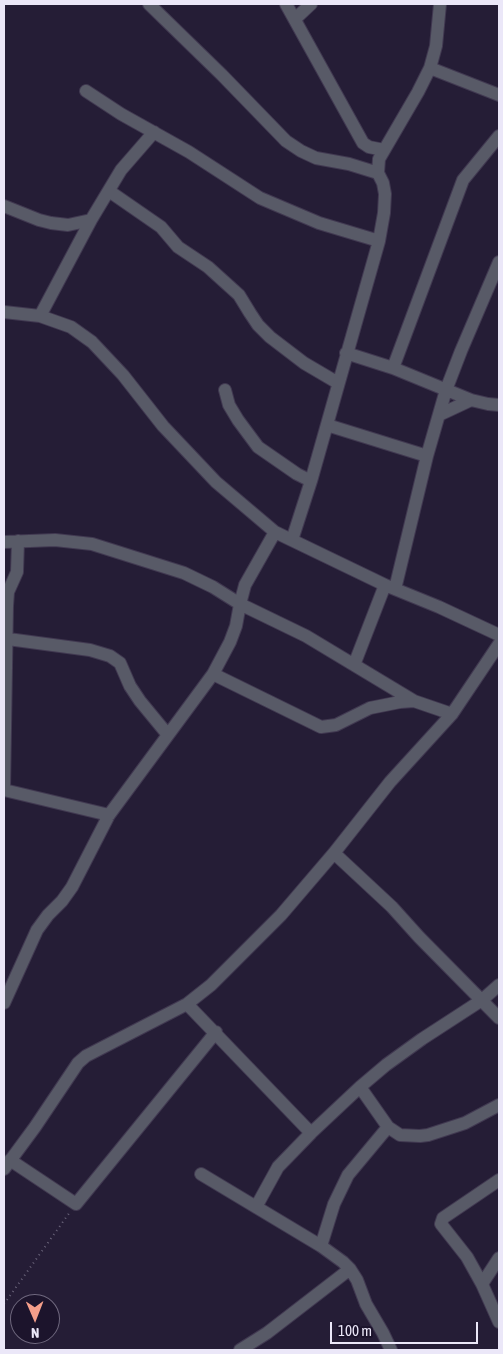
<!DOCTYPE html>
<style>
body{margin:0}
#map{position:relative;width:503px;height:1354px;overflow:hidden;background:#251d36;font-family:"Asap Condensed",sans-serif}
canvas{display:block}
.frame{position:absolute;inset:0;border:5px solid #ebe7f8;pointer-events:none}
.north{position:absolute;left:10px;top:1294px;width:50px;height:50px;box-sizing:border-box;background:#1c142c;border:1px solid #6f687e;border-radius:50%;rotate:179deg;font-size:14px;font-weight:700;line-height:20px;text-align:center;color:#ebe7f8}
.north::after{content:'';display:block;margin:auto;width:18px;height:22px;background:#f49e8a;clip-path:polygon(50% 0,100% 100%,50% 72%,0 100%)}
.scale{position:absolute;left:330px;top:1322px;width:148px;height:22px;box-sizing:border-box;border:2px solid #ebe7f8;border-top:0;padding-left:6px;font-size:15px;line-height:18px;white-space:nowrap;color:#ebe7f8;-webkit-text-stroke:4px #1c142c;paint-order:stroke}
</style>
<div id="map">
<canvas width="503" height="1354"></canvas>
<div class="frame"></div>
<div class="north">N</div>
<div class="scale">100 m</div>
</div>
<script>
const ctx = document.querySelector('canvas').getContext('2d');
ctx.lineJoin = 'round';
const toPath = rows => new Path2D(rows.map(r => 'M' + r).join(''));
function stroke(path, color, width, dash) { ctx.strokeStyle = color; ctx.lineWidth = width; ctx.lineCap = dash ? 'butt' : 'round'; ctx.setLineDash(dash || []); ctx.stroke(path); }
const path = toPath([
 [4,1304,70,1212]
]);
const minor = toPath([
 [149,4,222,75,286,141,301,151,316,158,349,164,378,173],
 [286,4,363,143,369,147,384,150],
 [295,19,311,4],
 [430,68,499,95],
 [86,91,121,114,189,152,260,198,319,223,379,241],
 [109,191,161,227,178,247,208,267,239,295,250,313,258,325,270,337,304,363,338,383],
 [4,206,39,220,51,223,68,225,91,220],
 [4,312,40,316,71,327,92,342,123,375,163,426,216,482,275,532,385,585,439,607,499,635],
 [40,316,91,220,121,170,154,132],
 [346,353,393,368,471,400,488,404,499,405],
 [393,368,463,180,499,136],
 [225,390,229,405,238,420,258,447,297,474,311,481],
 [439,415,471,400],
 [327,425,427,456],
 [292,540,311,481,379,241,384,213,385,194,383,183,378,173,379,159,418,92,430,68,436,46,440,4],
 [18,541,17,572,8,592,7,606,4,790,109,815],
 [4,542,55,540,92,544,184,573,213,587,240,604,306,636,414,701],
 [395,589,427,456,446,390,461,351,499,262],
 [8,639,90,650,110,656,120,663,130,686,140,701,168,735],
 [354,665,385,585],
 [213,674,321,727,336,725,370,708,400,702,414,701,452,714],
 [334,853,392,907,419,937,499,1018],
 [4,1003,37,930,48,915,62,901,72,887,109,815,213,674,230,642,236,626,240,604,245,585,275,532],
 [187,1004,311,1133],
 [360,1087,388,1127,400,1135,420,1136,428,1135,465,1123,499,1105],
 [10,1160,76,1204,216,1032],
 [4,1169,35,1127,78,1063,86,1056,187,1004,211,985,281,915,334,853,390,782,452,714,499,644],
 [201,1174,321,1246,343,1262,350,1269,357,1280,366,1304,383,1333,391,1350],
 [499,1180,443,1218,441,1224,467,1257,482,1284,499,1322],
 [256,1207,278,1167,311,1133,360,1087,386,1065,422,1039,482,1000,499,985],
 [321,1246,334,1204,348,1175,388,1127],
 [482,1284,499,1258],
 [240,1350,267,1333,350,1269]
]);
stroke(minor, '#413951', 14);
stroke(path, '#6b657b', 2, [1, 4]);
stroke(minor, '#585a67', 12);
</script>
